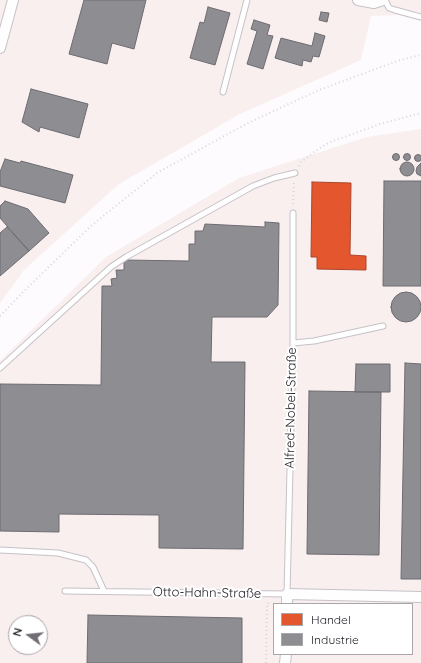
<!DOCTYPE html>
<meta charset="utf-8">
<style>
body{margin:0}
#map{position:relative;width:421px;height:663px;overflow:hidden;background:#fdfbfe;font-family:Quicksand,sans-serif}
canvas{display:block}
.legend{position:absolute;left:273px;top:603px;width:140px;height:52px;box-sizing:border-box;background:#fff;border:1px solid #a8a6a9;margin:0;padding:5px 7px;list-style:none;font-size:12px;color:#252029}
.legend li{display:flex;align-items:center;gap:8px;height:20px}
.legend b{width:20px;border:1px solid #a8a6a9}
.north{position:absolute;left:8px;top:615px;width:40px;height:40px;box-sizing:border-box;background:#fff;border:1px solid #a8a6a9;border-radius:50%;rotate:285deg;font-size:11px;font-weight:700;line-height:16px;text-align:center;color:#252029}
.north::after{content:'';display:block;margin:auto;width:14px;height:18px;background:#716d74;clip-path:polygon(50% 0,100% 100%,50% 72%,0 100%)}
</style>
<div id="map">
<canvas width="421" height="663"></canvas>
<ul class="legend">
<li><b style="height:11px;background:#e4572e"></b>Handel</li>
<li><b style="height:11px;background:#8d8d92"></b>Industrie</li>
</ul>
<div class="north">N</div>
</div>
<script>
const ctx = document.querySelector('canvas').getContext('2d');
ctx.lineJoin = 'round';
function fillPath(path, color) { ctx.fillStyle = color; ctx.fill(path, 'evenodd'); }
const toPath = rows => new Path2D(rows.map(r => 'M' + r).join(''));
function stroke(path, color, width, dash) { ctx.strokeStyle = color; ctx.lineWidth = width; ctx.lineCap = dash ? 'butt' : 'round'; ctx.setLineDash(dash || []); ctx.stroke(path); }
function label(font, color, halo, rows, align = 'center') {
  ctx.font = font + ' Quicksand,sans-serif'; ctx.lineWidth = 4; ctx.setLineDash([]); ctx.textBaseline = 'middle'; ctx.strokeStyle = halo; ctx.fillStyle = color; for (const [text, x, y, turn = 0] of rows) {
    ctx.save(); ctx.translate(x, y); ctx.rotate((+turn || 0) * Math.PI / 180); ctx.textAlign = isNaN(turn) ? turn : align; if (halo) ctx.strokeText(text, 0, 0); ctx.fillText(text, 0, 0); ctx.restore();
  }
}
const industrial = toPath([
 [0,0,421,0,421,21,398,15,371,16,361,60,240,114,119,184,24,270,0,303],
 [421,129,421,663,0,663,0,361,106,257,239,178,367,137],
 [274,604,412,604,412,654,274,654],
 [16,623,40,623,40,647,16,647]
]);
const shops = toPath([
 [312,182,351,183,350,255,366,256,366,270,317,269,317,257,311,257,312,182]
]);
const industry = toPath([
 [84,0,146,0,134,49,112,43,107,64,69,54,84,0],
 [208,7,230,13,215,65,190,58,200,22,204,23,208,7],
 [321,12,329,13,327,22,319,20,321,12],
 [254,20,270,25,267,35,273,36,263,69,247,64,257,31,251,29,254,20],
 [315,33,325,36,319,57,313,56,311,62,303,60,302,66,275,58,281,38,312,46,315,33],
 [31,89,88,104,79,138,40,127,39,132,22,122,31,89],
 '392.5 157a3.5 3.5 0 1 1 7 0a3.5 3.5 0 1 1-7 0Z',
 '403.5 157a3.5 3.5 0 1 1 7 0a3.5 3.5 0 1 1-7 0Z',
 '414.5 158a3.5 3.5 0 1 1 7 0a3.5 3.5 0 1 1-7 0Z',
 [5,159,20,163,21,161,73,175,65,203,0,186,0,172,5,159],
 '400 169a7 7 0 1 1 14 0a7 7 0 1 1-14 0Z',
 [421,163,421,176,417,174,416,171,417,167,421,163],
 [384,181,421,181,421,286,383,286,384,181],
 [5,201,28,209,49,233,29,251,0,218,0,206,5,201],
 [265,222,279,223,278,305,267,317,212,317,211,362,245,362,243,549,159,548,159,515,59,514,59,532,0,531,0,384,101,385,102,286,112,286,111,279,117,278,116,270,124,270,124,260,189,261,189,244,195,244,195,231,203,231,205,224,265,227,265,222],
 [7,227,29,251,0,276,0,233,7,227],
 '391 307a15 15 0 1 1 30 0a15 15 0 1 1-30 0Z',
 [405,363,421,364,421,579,401,579,405,363],
 [356,364,390,364,390,392,355,392,356,364],
 [309,391,381,392,379,555,307,554,309,391],
 [88,615,242,618,242,663,87,663,88,615]
]);
const path = toPath([
 [299,166,301,162,314,152,328,143,380,124,421,113],
 [293,204,294,181],
 [0,316,25,290,92,225,157,173,246,124,319,90,400,60,421,55],
 [266,663,267,604,271,602]
]);
const lane = toPath([
 [385,0,389,8,395,10,421,17],
 [223,92,247,0],
 [293,343,314,341,383,326],
 [0,368,111,267,126,257,253,186,274,178,295,173],
 [0,550,58,553,86,560,93,567,104,591],
 [65,591,287,594,293,343,293,213]
]);
const street = toPath([
 [358,0,374,3,383,0],
 [0,48,13,0],
 [287,604,287,594,421,597],
 [285,663,286,654]
]);
const streetNames = [
 ["Alfred-Nobel-Straße",291,408,-89],
 ["Otto-Hahn-Straße",207,593,1]
];
fillPath(industrial, '#f9efee');
fillPath(shops, '#e4572e');
stroke(shops, '#ab462c', 1);
fillPath(industry, '#8d8d92');
stroke(industry, '#6e6c72', 1);
stroke(lane, '#c5c2c8', 7);
stroke(street, '#c5c2c8', 12);
stroke(path, '#d8d6d8', 2, [1, 3]);
stroke(lane, '#fffeff', 5);
stroke(street, '#fffeff', 10);
label('13px', '#252029', '#fff', streetNames);
</script>
